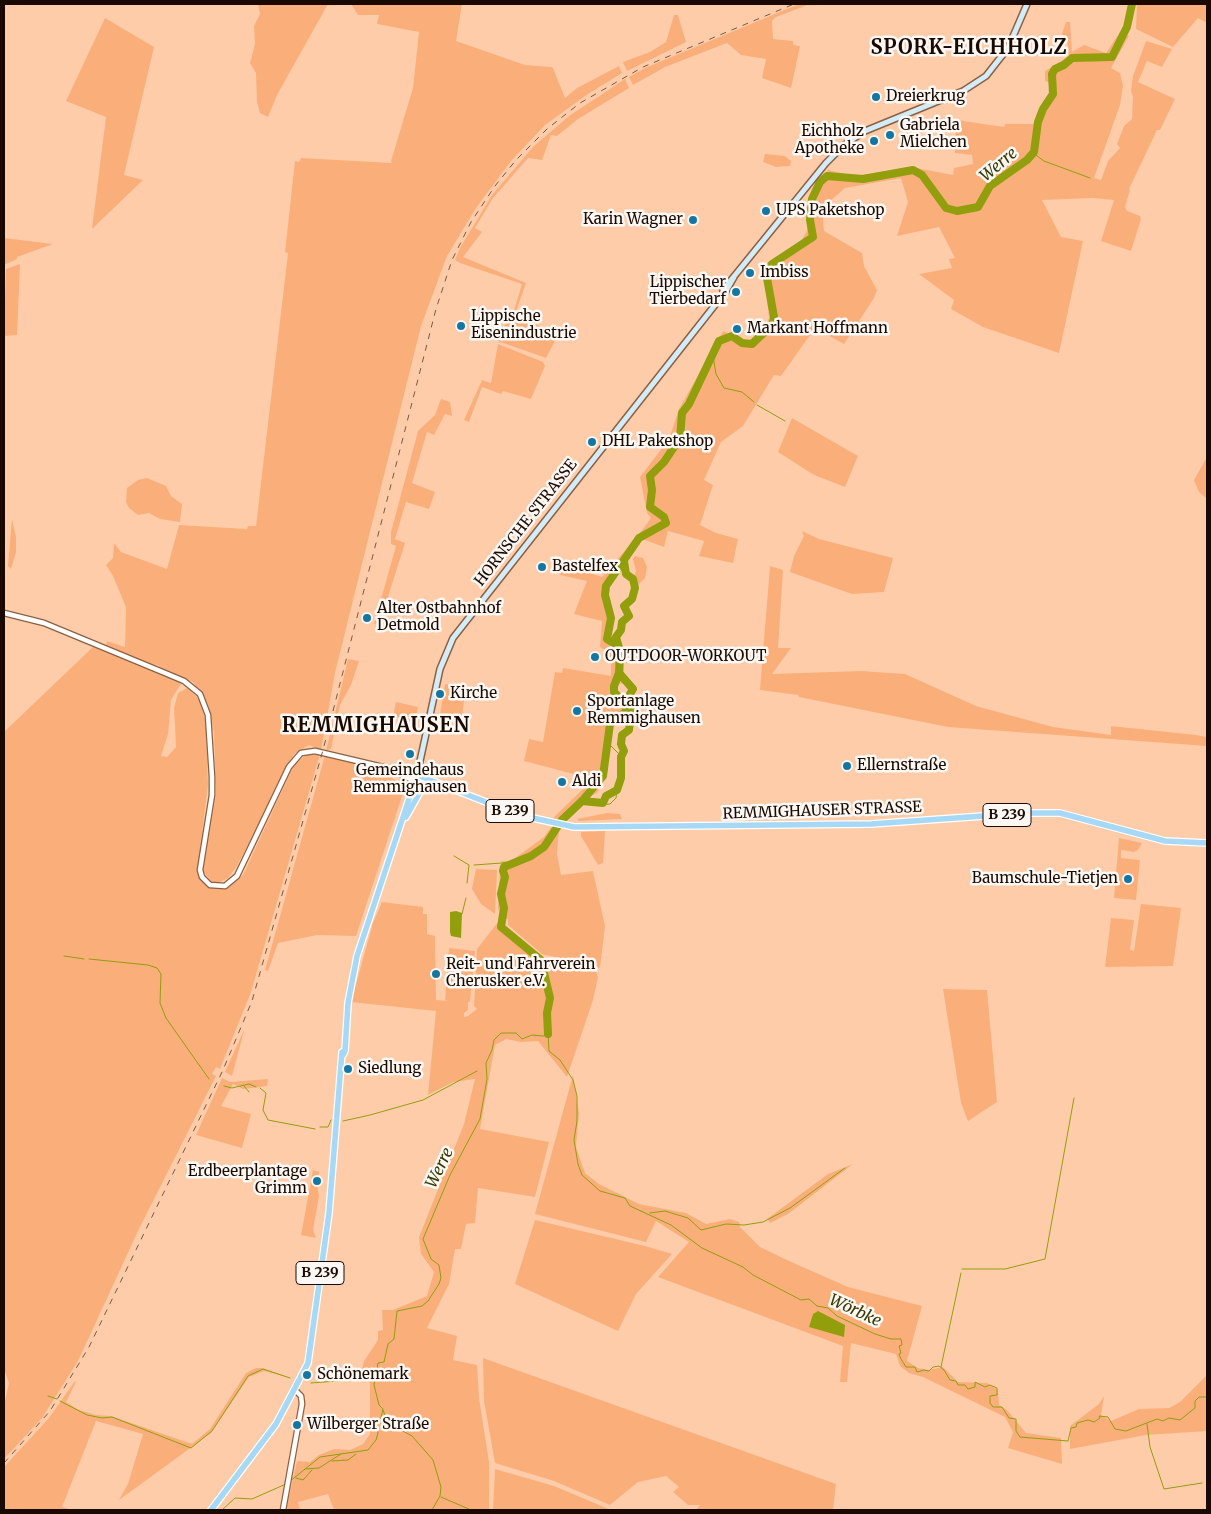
<!DOCTYPE html>
<meta charset="utf-8">
<style>
body{margin:0}
#map{position:relative;width:1211px;height:1514px;overflow:hidden;background:#fca;font-family:Merriweather,serif}
canvas{display:block}
.frame{position:absolute;inset:0;border:5px solid #1a0901;pointer-events:none}
</style>
<div id="map">
<canvas width="1211" height="1514"></canvas>
<div class="frame"></div>
</div>
<script>
const ctx = document.querySelector('canvas').getContext('2d');
ctx.lineJoin = 'round';
function fillPath(path, color) { ctx.fillStyle = color; ctx.fill(path, 'evenodd'); }
const toPath = rows => new Path2D(rows.map(r => 'M' + r).join(''));
function stroke(path, color, width, dash) { ctx.strokeStyle = color; ctx.lineWidth = width; ctx.lineCap = dash ? 'butt' : 'round'; ctx.setLineDash(dash || []); ctx.stroke(path); }
function label(font, color, halo, rows, align = 'center') {
  ctx.font = font + ' Merriweather,serif'; ctx.lineWidth = 5; ctx.setLineDash([]); ctx.textBaseline = 'middle'; ctx.strokeStyle = halo; ctx.fillStyle = color; for (const [text, x, y, turn = 0] of rows) {
    ctx.save(); ctx.translate(x, y); ctx.rotate((+turn || 0) * Math.PI / 180); ctx.textAlign = isNaN(turn) ? turn : align; if (halo) ctx.strokeText(text, 0, 0); ctx.fillText(text, 0, 0); ctx.restore();
  }
}
const green = toPath([
 [258,4,328,4,277,95,268,117,260,113,257,102,256,73,250,63,255,44,254,26,260,14],
 [351,4,462,4,456,41,525,65,551,67,553,68,565,98,577,88,619,66,622,73,588,94,545,125,511,161,476,208,447,256,421,326,335,673,321,750,309,745,294,754,237,866,228,878,218,883,212,882,203,871,216,794,214,733,208,705,193,682,169,673,157,665,149,664,106,645,107,641,125,647,126,607,113,576,106,565,113,558,114,543,121,552,167,569,179,525,247,529,248,526,256,526,288,253,285,252,295,161,299,162,301,158,392,163,391,161,413,88,419,32,377,24,379,15,358,15],
 [799,4,810,4,776,17,772,21,773,39,793,41,793,45,800,46,791,88,762,78,766,59,741,55,727,43,665,67,633,85,629,77,645,68],
 [1137,4,1207,4,1207,23,1198,18,1173,47,1136,29],
 [674,15,678,15,686,42,627,71,623,62,650,52,666,42],
 [105,18,154,47,124,175,143,180,92,229,106,117,66,101],
 [1066,22,1070,22,1072,52,1084,45,1106,53,1120,32,1129,36,1111,68,1120,73,1123,86,1120,105,1094,178,1101,180,1108,161,1120,148,1117,144,1124,126,1132,119,1133,97,1131,91,1133,76,1146,41,1172,49,1162,67,1147,61,1138,82,1175,99,1160,130,1157,130,1129,189,1130,190,1125,207,1127,211,1140,216,1141,219,1131,251,1101,241,1114,200,1093,198,1042,200,1061,237,1083,241,1059,353,983,327,951,309,954,300,919,274,952,268,949,259,955,258,939,227,897,236,908,202,901,178,845,188,822,208,824,231,862,253,864,266,877,290,874,298,844,344,815,328,781,376,774,375,743,426,721,442,704,480,713,485,700,525,716,533,738,539,733,563,699,556,704,541,668,531,664,547,637,537,651,518,647,513,640,477,669,439,679,409,723,331,747,341,759,336,766,325,769,318,763,266,801,241,807,231,812,189,828,170,855,176,911,167,953,175,954,168,973,164,972,155,955,153,956,128,936,122,936,117,1004,127,1005,124,1033,124,1049,95,1050,83,1045,81,1045,71,1069,56,1067,38,1062,34],
 [625,79,629,88,578,119,557,136,551,135,542,160,528,158,493,198,475,228,482,232,463,257,526,283,514,317,555,331,558,335,546,358,495,340,494,332,504,328,509,317,512,317,522,284,460,263,455,260,460,248,492,195,533,147,569,116],
 [765,154,785,156,791,161,790,166,776,167,763,162],
 [4,238,53,244,17,257,17,259,4,265],
 [20,264,17,335,4,336,6,269],
 [498,344,543,362,545,366,531,399,503,391,501,394,482,387,469,422,464,420,482,380,491,383],
 [441,399,450,402,452,416,445,414,434,435,427,432,412,483,435,492,429,509,406,502,395,539,405,543,379,625,374,624,396,546,391,544,391,532,418,431,435,415],
 [792,418,858,456,845,487,814,475,778,452],
 [1207,457,1207,499,1199,492,1194,480],
 [147,478,166,486,171,496,182,504,180,522,160,519,149,513,138,515,129,508,126,502,127,488,138,480],
 [12,519,16,537,16,552,11,569,8,566],
 [802,531,819,539,893,558,884,592,852,594,790,572,794,556,804,536],
 [634,540,640,544,608,589,607,602,610,622,608,640,624,648,624,672,627,683,618,684,616,690,629,704,627,715,611,727,601,784,597,793,589,797,580,798,561,821,552,819,585,787,589,778,524,761,529,739,543,742,555,672,562,673,563,668,611,676,611,664,607,662,606,651,600,647,602,621,574,614,587,581,560,575,565,565,602,577],
 [635,556,643,558,647,567,645,578,635,588,633,579,636,571,633,559],
 [770,566,783,570,778,648,791,648,772,674,861,671,905,674,976,706,1053,727,1111,735,1111,726,1196,735,1207,737,1207,746,948,727,799,697,798,695,760,690],
 [94,646,182,682,171,700,168,734,161,756,167,757,176,747,174,708,178,693,187,688,200,700,206,724,208,784,198,868,203,882,210,887,226,889,243,875,294,765,306,755,320,754,251,992,220,1069,216,1067,212,1074,216,1076,138,1231,78,1361,42,1418,4,1459,4,1406,9,1383,4,1369,4,732],
 [348,659,359,661,351,685,340,705,331,749,326,751],
 [445,684,466,688,461,722,440,715],
 [396,702,418,707,413,732,406,730,408,718,393,717],
 [325,755,354,762,354,765,386,774,405,787,356,936,317,935,278,943,268,971,265,970],
 [607,813,620,814,622,819,579,821,577,819],
 [551,827,559,830,557,854,561,875,593,871,605,926,600,968,542,954,508,925,508,919,505,919,504,928,539,958,596,972,598,977,593,1000,567,1077,538,1041,521,1042,506,1039,495,1045,480,1129,549,1142,535,1197,478,1188,475,1223,466,1224,461,1249,455,1249,449,1284,427,1328,457,1336,453,1360,477,1365,479,1398,489,1462,489,1510,334,1510,328,1494,298,1502,300,1510,286,1510,297,1461,310,1462,319,1455,334,1449,350,1450,363,1444,370,1434,370,1380,359,1381,364,1361,378,1340,378,1331,383,1330,382,1310,393,1310,427,1296,434,1272,421,1254,419,1237,464,1124,475,1079,453,1082,428,1095,436,1011,351,1002,373,923,382,902,423,907,423,914,427,914,427,934,435,936,436,1000,448,1001,445,1000,449,948,475,951,470,1002,468,1002,468,1010,464,1013,464,1017,468,1016,477,1009,474,1006,477,949,498,922,501,914,498,909,500,868,504,861,511,861,544,837],
 [605,831,603,863,598,865,581,836,581,832],
 [1119,838,1142,843,1138,850,1134,852,1121,850,1121,858,1140,860,1136,900,1114,898],
 [476,869,497,870,495,914,481,904,472,889],
 [1141,904,1181,908,1173,966,1105,967,1111,918,1134,920,1130,950,1134,951],
 [943,989,987,990,997,1102,968,1121,961,1103],
 [244,1030,244,1031,232,1076,225,1072],
 [573,1075,579,1113,576,1147,585,1173,599,1184,639,1204,686,1213,706,1224,730,1219,739,1222,740,1227,760,1247,789,1261,848,1287,922,1306,907,1361,918,1368,928,1370,943,1367,958,1382,987,1383,998,1390,999,1405,1007,1410,1026,1433,1061,1438,1062,1464,1008,1448,1013,1432,1005,1417,923,1377,909,1373,900,1366,896,1354,851,1343,847,1382,840,1382,843,1346,658,1277,689,1242,656,1221,646,1242,535,1214],
 [222,1078,230,1082,268,1079,267,1086,243,1089,233,1084,221,1106,251,1114,242,1148,196,1135],
 [853,1164,788,1214,770,1223,767,1219,828,1174],
 [313,1170,319,1172,317,1186,319,1196,313,1230,316,1238,301,1235],
 [535,1220,645,1246,672,1254,636,1294,618,1331,515,1284],
 [483,1358,836,1484,833,1510,696,1510,700,1505,688,1505,673,1492,679,1487,666,1476,638,1482,610,1505,554,1481,495,1463,484,1401],
 [256,1368,262,1368,291,1378,264,1371,249,1377,211,1433,119,1500,128,1484,143,1434,96,1421,62,1507,74,1510,4,1510,4,1467,49,1418,75,1381,76,1382,66,1402,79,1410,96,1415,111,1416,192,1444,210,1429,246,1373],
 [1207,1375,1207,1431,1146,1435,1070,1449,1070,1426,1099,1404,1104,1396,1101,1415,1111,1421,1139,1409,1169,1408,1180,1402],
 [495,1469,554,1486,611,1510,493,1510]
]);
const water = toPath([
 [456,911,462,913,461,938,451,936,450,932,450,912],
 [818,1311,845,1325,844,1337,809,1327,813,1314]
]);
const stream = toPath([
 [1033,153,1044,161,1090,178],
 [713,356,716,374,724,388,742,392,754,402],
 [757,405,785,421],
 [624,703,630,697],
 [606,741,619,754],
 [621,763,618,755,622,749],
 [600,805,610,804,616,798,617,790],
 [454,856,469,865,467,883],
 [502,862,510,864],
 [474,865,502,863,507,866],
 [462,914,466,898],
 [64,956,84,959],
 [89,959,148,965,157,968,161,974,160,1003,166,1018,209,1079],
 [224,1086,232,1088,249,1084,256,1087],
 [244,1086,249,1092],
 [260,1088,266,1093,263,1110,268,1120,315,1129],
 [343,1121,370,1115,423,1100,477,1071],
 [320,1127,328,1127,331,1120],
 [650,1213,665,1211,688,1218,701,1230,726,1224,744,1225,763,1222,790,1208,845,1168],
 [962,1269,1005,1269,1045,1259,1074,1098],
 [941,1367,961,1273],
 [311,1383,377,1378],
 [48,1396,57,1399],
 [60,1401,87,1415,102,1418,112,1417,191,1448,212,1431,248,1376,263,1369,290,1378],
 [383,1410,388,1423,412,1436,433,1460,441,1487,440,1496,432,1510],
 [1147,1424,1150,1447,1164,1489,1202,1483],
 [332,1461,348,1460,356,1454],
 [306,1469,319,1468,341,1454],
 [296,1478,303,1480,312,1470],
 [289,1482,320,1457,368,1450,376,1440,378,1433,375,1422,381,1418,383,1409,379,1405,374,1385,378,1363,384,1362,388,1344,394,1339,397,1311,422,1306,428,1301,439,1284,441,1278,439,1265,431,1259,423,1239,450,1175,480,1119,487,1079,486,1063,492,1050,494,1040,501,1033,516,1033,522,1039,532,1035,543,1036,548,1034,549,1051,560,1060,573,1080,577,1096,577,1121,574,1140,578,1164,582,1175,600,1191,625,1198,630,1206,671,1225,702,1248,743,1267,753,1275,801,1300,809,1299,817,1306,828,1308,837,1316,875,1334,891,1339,901,1339,902,1345,899,1346,901,1353,899,1354,901,1359,906,1367,915,1367,917,1372,924,1370,929,1371,933,1367,939,1366,944,1370,950,1380,956,1381,958,1385,965,1385,968,1389,975,1387,975,1382,985,1387,990,1385,997,1388,997,1395,990,1396,990,1403,993,1407,1002,1407,1009,1418,1016,1419,1016,1431,1020,1437,1068,1441,1071,1428,1076,1427,1077,1423,1088,1420,1094,1422,1100,1418,1099,1416,1108,1417,1115,1429,1126,1431,1157,1419,1163,1421,1169,1418,1180,1420,1195,1408,1195,1401,1199,1397,1207,1397],
 [441,1497,471,1510],
 [222,1510,235,1498,252,1499,286,1484]
]);
const river = toPath([
 [617,645,607,639,611,618,605,595,606,586,639,538,666,523,664,517,650,507,652,490,650,476,664,462,680,438,682,413,689,404,719,341,732,336,742,343,752,344,773,324,774,317,767,278,768,270,772,264,813,237,810,220,812,199,820,182,827,176,863,179,913,170,922,175,946,208,957,211,978,207,990,186,1027,160,1034,152,1038,122,1043,109,1053,94,1052,74,1055,69,1064,65,1072,58,1112,57,1127,27,1132,4],
 [582,801,603,776,610,724,626,712,626,705,614,692,614,686,619,673],
 [548,1034,547,1013,550,998,541,960,501,927,504,908,501,894,505,877,503,871,504,867,531,856,544,847,562,820,582,801,603,803,606,796,617,790,621,778,621,757,624,751,621,744,622,735,629,730,632,705,630,694,633,689,619,673,620,651,616,637,621,630,622,622,629,616,624,606,632,599,635,588,633,579,626,574,624,561]
]);
const tertiary = toPath([
 [4,613,44,623,165,673,184,681,200,694,208,715,212,777,212,795,200,870,202,877,210,885,225,886,237,876,289,767,301,753,315,751,417,775],
 [396,772,416,782],
 [283,1510,302,1404,301,1396,295,1390]
]);
const secondary = toPath([
 [723,290,826,163,844,145,865,131,963,91,986,76,1008,48,1027,4],
 [417,775,440,669,453,638,726,291,734,277]
]);
const primary = toPath([
 [406,817,420,792,430,785],
 [343,1055,345,1051,348,1003,357,956,417,775,519,815,574,827,871,824,1026,813,1060,813,1165,841,1207,843],
 [211,1510,276,1424,308,1363,329,1213,342,1052]
]);
const rail = toPath([
 [4,1463,50,1411,89,1347,223,1070,252,1001,323,750,436,309,452,260,471,222,495,186,516,160,547,129,580,103,643,67,794,4]
]);
const markers = [
 [876,97,5,"#1476a3"],
 [890,135,5,"#1476a3"],
 [874,141,5,"#1476a3"],
 [766,211,5,"#1476a3"],
 [693,220,5,"#1476a3"],
 [750,273,5,"#1476a3"],
 [736,292,5,"#1476a3"],
 [461,326,5,"#1476a3"],
 [737,329,5,"#1476a3"],
 [592,442,5,"#1476a3"],
 [542,567,5,"#1476a3"],
 [367,618,5,"#1476a3"],
 [595,657,5,"#1476a3"],
 [440,694,5,"#1476a3"],
 [577,711,5,"#1476a3"],
 [410,754,5,"#1476a3"],
 [847,766,5,"#1476a3"],
 [562,782,5,"#1476a3"],
 [1128,879,5,"#1476a3"],
 [436,974,5,"#1476a3"],
 [348,1069,5,"#1476a3"],
 [317,1181,5,"#1476a3"],
 [307,1375,5,"#1476a3"],
 [297,1425,5,"#1476a3"]
];
const shields = [
 [510,811,48],
 [1007,815,48],
 [320,1273,48]
];
const shieldNames = [
 ["B 239",510,811],
 ["B 239",1007,815],
 ["B 239",320,1273]
];
const poiNames = [
 ["Dreierkrug",886,97],
 ["Gabriela",900,126],
 ["Mielchen",900,143],
 ["Eichholz",864,132,"right"],
 ["Apotheke",864,149,"right"],
 ["UPS Paketshop",776,211],
 ["Karin Wagner",683,220,"right"],
 ["Imbiss",760,273],
 ["Lippischer",726,283,"right"],
 ["Tierbedarf",726,300,"right"],
 ["Lippische",471,317],
 ["Eisenindustrie",471,334],
 ["Markant Hoffmann",747,329],
 ["DHL Paketshop",602,442],
 ["Bastelfex",552,567],
 ["Alter Ostbahnhof",377,609],
 ["Detmold",377,626],
 ["OUTDOOR-WORKOUT",605,657],
 ["Kirche",450,694],
 ["Sportanlage",587,702],
 ["Remmighausen",587,719],
 ["Ellernstraße",857,766],
 ["Gemeindehaus",410,771,"center"],
 ["Remmighausen",410,788,"center"],
 ["Aldi",572,782],
 ["Baumschule-Tietjen",1118,879,"right"],
 ["Reit- und Fahrverein",446,965],
 ["Cherusker e.V.",446,982],
 ["Siedlung",358,1069],
 ["Erdbeerplantage",307,1172,"right"],
 ["Grimm",307,1189,"right"],
 ["Schönemark",317,1375],
 ["Wilberger Straße",307,1425]
];
const streetNames = [
 ["HORNSCHE STRASSE",526,523,-52],
 ["REMMIGHAUSER STRASSE",822,811,-2]
];
const waterNames = [
 ["Werre",999,165,-40],
 ["Werre",440,1168,-64],
 ["Wörbke",855,1311,25]
];
const districtNames = [
 ["SPORK-EICHHOLZ",969,48],
 ["REMMIGHAUSEN",376,726]
];
fillPath(green, '#faaf7b');
fillPath(water, '#929e0c');
stroke(stream, '#929e0c', 1);
stroke(river, '#929e0c', 8);
stroke(tertiary, '#8c6041', 7);
stroke(secondary, '#8c6041', 8);
stroke(primary, '#fff', 8);
stroke(tertiary, '#fff', 4.5);
stroke(secondary, '#d3ecfa', 5);
stroke(primary, '#a7d9f6', 5.5);
stroke(rail, '#775846', 1, [6, 6]);
for (const [x, y, r, color] of markers) { const dot = new Path2D(); dot.arc(x, y, r, 0, 2 * Math.PI); ctx.fillStyle = color; ctx.fill(dot); stroke(dot, '#fdf8f4', 2); }
for (const [x, y, w] of shields) { const box = new Path2D(); box.roundRect(x - w / 2, y - 11.5, w, 23, 4); ctx.fillStyle = '#fdf8f4'; ctx.fill(box); stroke(box, '#1a0901', 1); }
label('bold 14px', '#1a0901', null, shieldNames);
label('15px', '#1a0901', '#fdf8f4', poiNames, 'left');
label('15px', '#1a0901', '#fdf8f4', streetNames);
label('italic 16px', '#353a04', '#fdf8f4', waterNames);
ctx.letterSpacing = '1px';
label('bold 20px', '#1a0901', '#fdf8f4', districtNames);
ctx.letterSpacing = '0px';
</script>
